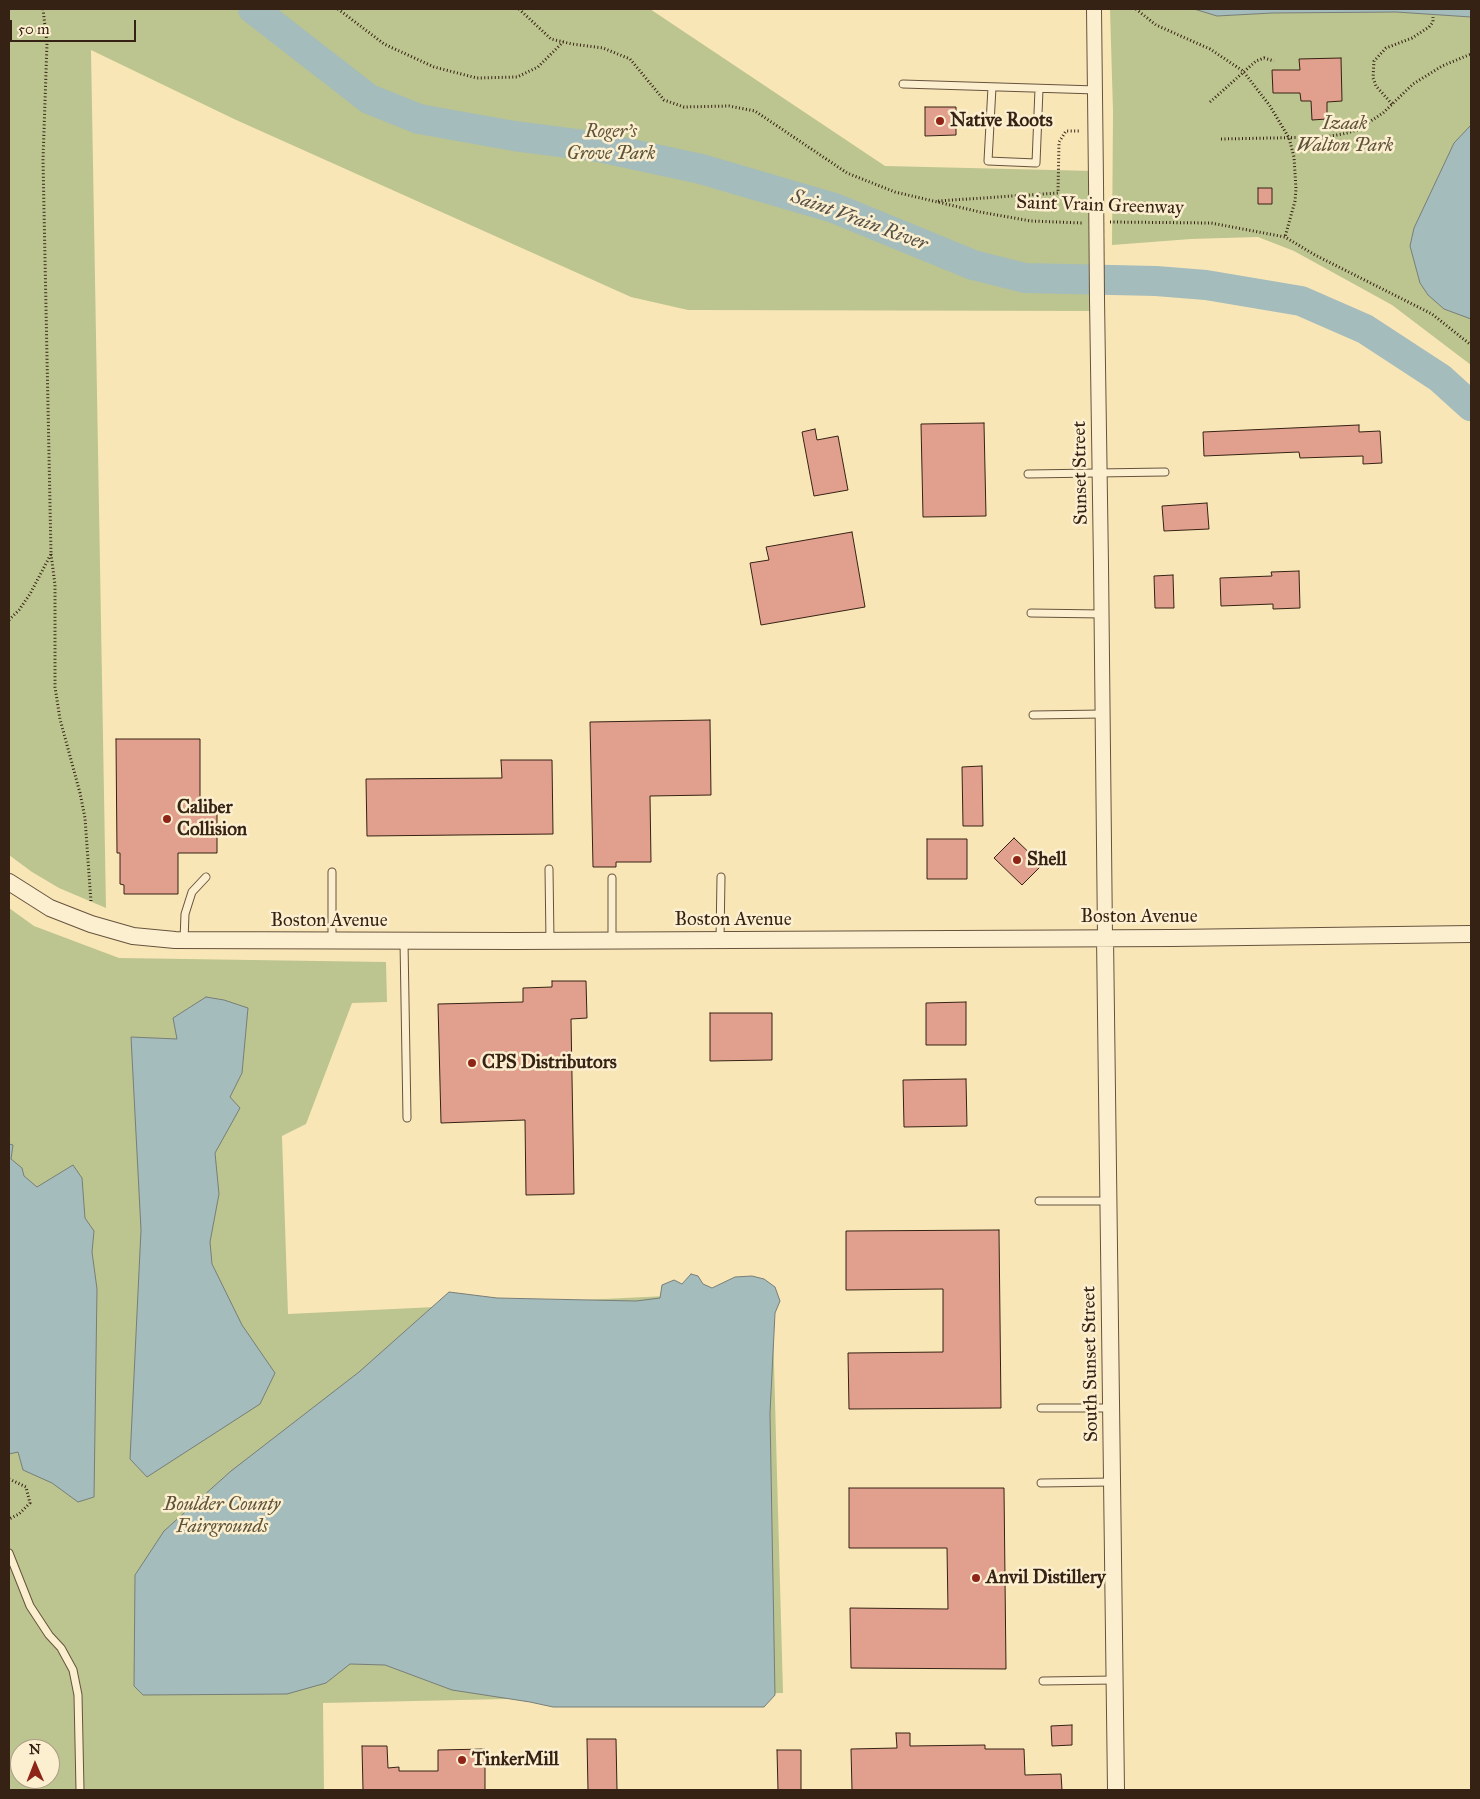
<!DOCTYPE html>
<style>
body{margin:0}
#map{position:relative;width:1480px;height:1799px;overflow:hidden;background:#f9e6b7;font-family:"IM FELL Great Primer",serif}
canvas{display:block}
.frame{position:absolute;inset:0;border:10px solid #362214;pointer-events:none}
.north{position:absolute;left:10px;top:1739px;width:50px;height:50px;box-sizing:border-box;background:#fbefd0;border:1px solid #ac9d85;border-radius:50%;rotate:359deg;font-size:14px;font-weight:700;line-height:20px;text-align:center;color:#362214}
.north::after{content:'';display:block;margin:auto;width:18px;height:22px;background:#8f2418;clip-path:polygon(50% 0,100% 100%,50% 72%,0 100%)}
.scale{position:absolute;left:10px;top:20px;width:126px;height:22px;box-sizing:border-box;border:2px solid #362214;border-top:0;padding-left:6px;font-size:15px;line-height:18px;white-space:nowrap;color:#362214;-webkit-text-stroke:4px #fbefd0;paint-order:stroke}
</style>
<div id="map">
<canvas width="1480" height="1799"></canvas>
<div class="frame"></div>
<div class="north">N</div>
<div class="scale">50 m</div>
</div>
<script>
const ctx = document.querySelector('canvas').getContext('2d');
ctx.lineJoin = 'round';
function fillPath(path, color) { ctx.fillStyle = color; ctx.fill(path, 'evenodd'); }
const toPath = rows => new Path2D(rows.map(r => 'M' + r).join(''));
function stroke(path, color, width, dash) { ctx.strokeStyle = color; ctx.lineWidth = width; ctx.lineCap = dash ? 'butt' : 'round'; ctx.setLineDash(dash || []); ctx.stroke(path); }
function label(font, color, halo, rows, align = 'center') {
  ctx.font = font + ' "IM FELL Great Primer",serif'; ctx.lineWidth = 5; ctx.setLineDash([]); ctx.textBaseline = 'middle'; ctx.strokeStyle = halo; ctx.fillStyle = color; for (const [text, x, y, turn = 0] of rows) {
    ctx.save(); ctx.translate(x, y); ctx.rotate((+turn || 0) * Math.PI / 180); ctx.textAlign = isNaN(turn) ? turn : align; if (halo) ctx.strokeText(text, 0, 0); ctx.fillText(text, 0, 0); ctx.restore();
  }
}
const green = toPath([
 [9,9,650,9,885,166,1095,171,1097,311,688,310,631,297,234,119,91,50,106,908,59,888,32,872,9,855],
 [1110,9,1471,9,1471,365,1392,305,1294,251,1258,237,1191,239,1112,245,1113,111],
 [9,908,34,926,119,958,386,962,387,1002,352,1003,306,1124,282,1136,288,1314,772,1291,783,1693,323,1703,324,1790,9,1790],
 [20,1749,50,1749,50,1779,20,1779]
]);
const water = toPath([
 [1194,9,1471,9,1471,17,1396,12,1272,13,1217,16,1194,9],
 [1471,125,1471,319,1444,309,1428,295,1420,283,1410,246,1414,228,1454,143,1471,125],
 [206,997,224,1000,248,1008,242,1073,230,1097,240,1108,215,1153,219,1194,210,1242,212,1264,242,1325,275,1373,260,1404,147,1477,130,1459,141,1230,131,1037,177,1039,173,1018,206,997],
 [9,1144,13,1145,11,1159,22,1168,24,1176,37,1187,73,1165,82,1178,85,1218,94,1231,92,1252,97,1289,94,1497,78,1502,52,1483,23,1470,18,1452,9,1454,9,1144],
 [691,1274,698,1276,703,1284,712,1288,735,1277,752,1276,764,1279,775,1287,780,1301,775,1313,770,1413,775,1695,764,1707,553,1707,530,1702,452,1690,385,1665,350,1664,326,1683,287,1694,143,1695,134,1686,135,1575,164,1531,231,1471,359,1372,449,1292,497,1298,636,1301,660,1298,662,1285,674,1280,682,1284,691,1274]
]);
const river = toPath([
 [253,9,369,99,419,119,514,136,599,147,701,169,834,208,973,265,1025,278,1156,281,1206,285,1301,301,1365,329,1440,378,1471,406]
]);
const building = toPath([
 [1341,58,1342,101,1327,102,1327,119,1312,120,1311,101,1301,101,1300,93,1273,93,1272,70,1300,70,1299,59,1341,58],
 [925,107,956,107,956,135,925,136,925,107],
 [1258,188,1272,188,1272,204,1258,204,1258,188],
 [984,423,986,516,923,517,921,424,984,423],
 [1359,425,1359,432,1380,431,1382,463,1363,464,1363,456,1300,458,1299,452,1204,456,1203,432,1359,425],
 [815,429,817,440,838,436,848,490,814,496,802,432,815,429],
 [1207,503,1209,529,1164,531,1162,506,1207,503],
 [852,532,865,607,761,625,750,563,769,560,766,547,852,532],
 [1299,571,1300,608,1273,609,1273,604,1221,606,1220,578,1272,576,1271,572,1299,571],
 [1173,575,1174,608,1155,608,1154,576,1173,575],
 [710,720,711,795,650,796,651,862,616,862,616,867,593,867,590,722,710,720],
 [116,739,200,739,200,811,217,811,217,853,178,853,178,894,124,894,124,885,120,884,120,853,117,853,116,739],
 [501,760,552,760,553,834,367,836,366,779,502,778,501,760],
 [982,766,983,826,963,826,962,767,982,766],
 [1014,838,1042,865,1022,885,994,858,1014,838],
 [927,839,967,839,967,879,927,879,927,839],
 [552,981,586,981,587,1018,571,1019,574,1194,526,1195,525,1120,441,1123,438,1004,523,1002,523,988,552,987,552,981],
 [966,1002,966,1045,926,1045,926,1003,966,1002],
 [710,1013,772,1013,772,1060,710,1061,710,1013],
 [966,1079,967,1126,904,1127,903,1080,966,1079],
 [999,1230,1001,1408,849,1409,848,1353,943,1352,943,1289,846,1290,846,1231,999,1230],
 [849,1488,1004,1488,1006,1669,851,1668,850,1608,948,1609,947,1548,849,1548,849,1488],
 [1072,1725,1072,1745,1052,1746,1051,1726,1072,1725],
 [896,1733,910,1733,910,1746,985,1745,985,1749,1024,1749,1025,1775,1061,1774,1062,1790,852,1790,851,1749,897,1748,896,1733],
 [587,1739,616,1739,617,1790,588,1790,587,1739],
 [362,1746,387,1746,388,1768,399,1767,399,1771,438,1771,438,1750,485,1749,485,1790,363,1790,362,1746],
 [777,1750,801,1750,801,1790,778,1790,777,1750]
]);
const path = toPath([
 [338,9,384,44,434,67,477,78,517,77,538,67,563,42],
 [519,9,551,39,572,44,603,48,630,59,664,100,684,107,729,106,755,111,847,173,895,192,980,212,1031,221,1082,223],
 [1136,9,1156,25,1210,49,1243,71,1270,106,1289,138,1294,157,1296,189,1295,201,1285,237],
 [1210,102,1256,61,1264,58,1274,61],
 [1392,104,1376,86,1373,78,1374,61,1386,48,1412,38,1429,27,1433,22,1433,17],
 [1221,139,1324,137,1343,134,1357,130,1383,113,1413,84,1426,76,1442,66,1471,54],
 [938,201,1058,193,1059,142,1066,131,1081,131],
 [1110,222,1211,223,1285,237,1315,255,1432,314,1471,345],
 [51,554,55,585,55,687,60,719,80,793,85,818,91,902],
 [9,620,19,610,30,594,51,554,43,160,47,43,43,9],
 [9,1479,26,1487,30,1503,19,1514,9,1519]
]);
const service = toPath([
 [903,84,1096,90],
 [992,87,988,161,1036,163,1039,89],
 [1028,474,1165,472],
 [1031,613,1102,614],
 [1033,715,1103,714],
 [549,869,550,941],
 [332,872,332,940],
 [720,939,721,877],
 [184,940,185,914,192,892,206,877],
 [612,940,612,878],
 [404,942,407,1118],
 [1039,1201,1108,1201],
 [1041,1408,1110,1408],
 [1041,1483,1112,1482],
 [9,1553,30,1606,49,1635,61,1648,73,1670,78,1695,80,1790],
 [1043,1681,1115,1680]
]);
const minor = toPath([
 [1094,9,1096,182],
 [1097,299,1101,565,1105,937]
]);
const tertiary = toPath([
 [9,882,50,908,91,924,133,936,175,940,515,941,1172,938,1471,934],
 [1105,937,1116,1790]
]);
const minorBridge = toPath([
 [1096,182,1097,299]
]);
const markers = [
 [940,121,5,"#8f2418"],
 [167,819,5,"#8f2418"],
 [1017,860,5,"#8f2418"],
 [472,1063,5,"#8f2418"],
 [976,1578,5,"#8f2418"],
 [462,1760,5,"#8f2418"]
];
const poiNames = [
 ["Native Roots",950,121],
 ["Caliber",177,808],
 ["Collision",177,830],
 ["Shell",1027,860],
 ["CPS Distributors",482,1063],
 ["Anvil Distillery",986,1578],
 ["TinkerMill",472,1760]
];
const parkNames = [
 ["Izaak",1345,124],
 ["Walton Park",1345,146],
 ["Roger's",611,132],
 ["Grove Park",611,154],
 ["Boulder County",222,1505],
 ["Fairgrounds",222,1527]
];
const streetNames = [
 ["Saint Vrain Greenway",1100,206,2],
 ["Sunset Street",1081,473,-91],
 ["Boston Avenue",1139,917],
 ["Boston Avenue",733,920],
 ["Boston Avenue",329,921],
 ["South Sunset Street",1091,1364,-91]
];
const waterNames = [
 ["Saint Vrain River",859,221,20]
];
fillPath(green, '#bcc58f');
fillPath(water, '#a4bcbb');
stroke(water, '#787e78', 1);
stroke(river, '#a4bcbb', 30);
fillPath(building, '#e19f8d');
stroke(building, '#362214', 1);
stroke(service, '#67533d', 9);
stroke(minor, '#67533d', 16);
stroke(tertiary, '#67533d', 18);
stroke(path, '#362214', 3, [1, 2.5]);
stroke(service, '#fbefd0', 7);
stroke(minor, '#fbefd0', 14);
stroke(tertiary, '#fbefd0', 16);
stroke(minorBridge, '#67533d', 16, []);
stroke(minorBridge, '#fbefd0', 14);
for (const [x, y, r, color] of markers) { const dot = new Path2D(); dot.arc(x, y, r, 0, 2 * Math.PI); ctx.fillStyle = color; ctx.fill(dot); stroke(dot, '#fbefd0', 2); }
label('bold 19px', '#362214', '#fbefd0', poiNames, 'left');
label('italic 19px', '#5e5339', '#fbefd0', parkNames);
label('19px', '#362214', '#fbefd0', streetNames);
label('italic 20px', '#575046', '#fbefd0', waterNames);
</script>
